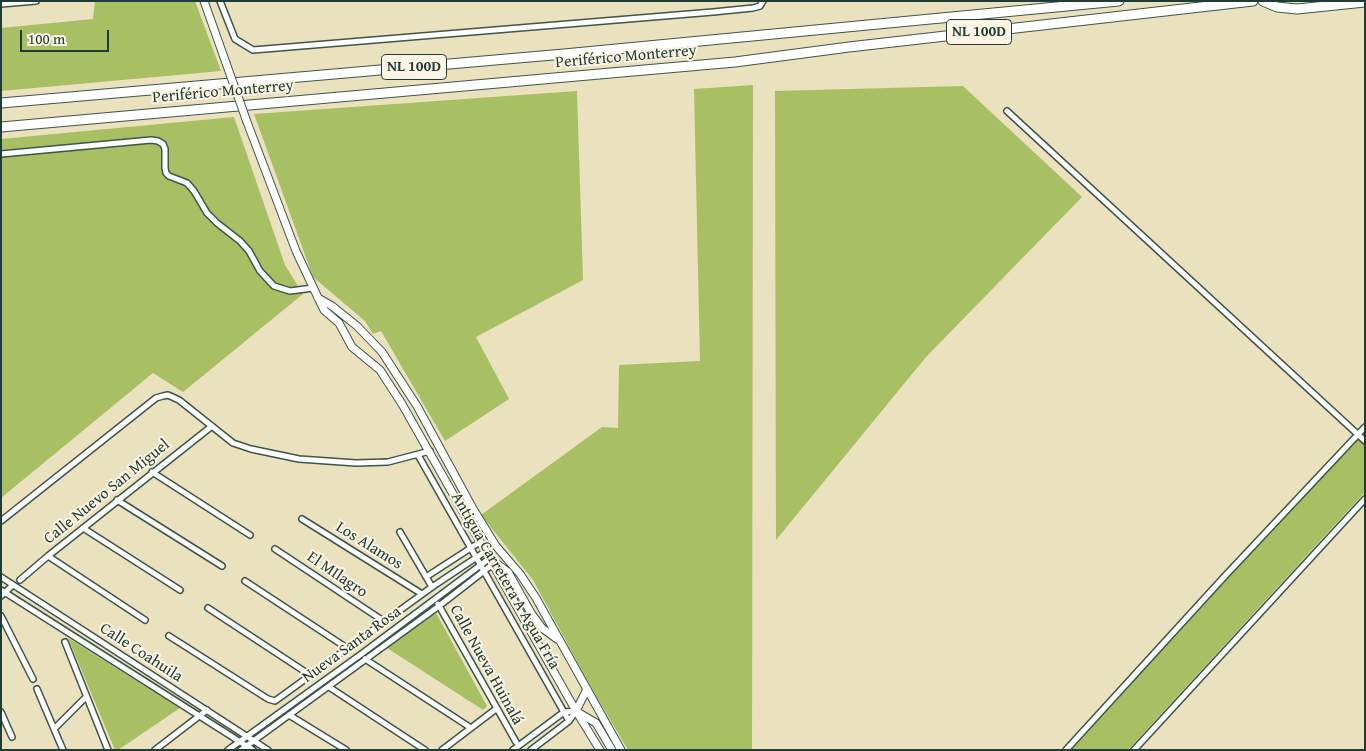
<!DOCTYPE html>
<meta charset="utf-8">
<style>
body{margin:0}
#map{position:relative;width:1366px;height:751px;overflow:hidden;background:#eae1be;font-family:"Gentium Book Plus",serif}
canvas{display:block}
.frame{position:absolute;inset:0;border:2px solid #1f3d34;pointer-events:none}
.scale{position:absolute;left:20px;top:30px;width:89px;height:22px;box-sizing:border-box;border:2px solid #1f3d34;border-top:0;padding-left:6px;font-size:15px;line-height:18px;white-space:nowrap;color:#1f3d34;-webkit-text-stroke:4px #fcf5e5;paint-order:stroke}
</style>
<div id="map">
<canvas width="1366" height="751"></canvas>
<div class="frame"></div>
<div class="scale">100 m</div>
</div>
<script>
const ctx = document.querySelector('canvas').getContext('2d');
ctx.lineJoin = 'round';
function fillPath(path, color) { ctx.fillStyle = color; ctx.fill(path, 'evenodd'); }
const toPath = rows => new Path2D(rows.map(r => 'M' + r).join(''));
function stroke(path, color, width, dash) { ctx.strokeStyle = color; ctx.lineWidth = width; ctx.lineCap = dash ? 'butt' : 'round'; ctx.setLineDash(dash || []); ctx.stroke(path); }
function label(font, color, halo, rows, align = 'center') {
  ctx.font = font + ' "Gentium Book Plus",serif'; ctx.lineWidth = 4; ctx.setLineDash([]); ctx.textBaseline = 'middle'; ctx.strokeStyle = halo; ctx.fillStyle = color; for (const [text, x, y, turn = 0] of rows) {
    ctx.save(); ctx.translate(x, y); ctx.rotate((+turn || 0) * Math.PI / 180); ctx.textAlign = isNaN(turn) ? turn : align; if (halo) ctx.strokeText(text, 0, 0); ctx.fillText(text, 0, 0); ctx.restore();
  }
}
const green = toPath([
 [95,1,195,1,221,71,1,91,1,28,93,19],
 [753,85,752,750,628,750,592,689,533,580,481,515,602,427,618,428,619,365,700,361,694,89],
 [963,86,1082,197,926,357,776,540,775,91],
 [577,91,583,280,476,337,509,399,445,441,381,331,373,334,365,321,313,277,254,114],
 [234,117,285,265,303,294,183,392,153,373,1,498,1,139],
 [1357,438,1365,446,1365,492,1128,750,1069,750],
 [436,613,487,706,483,710,387,648],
 [68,638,180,708,118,750,115,750]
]);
const street = toPath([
 [220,1,235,39,253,50,713,12,753,8,760,6,763,1],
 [1,4,36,1],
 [1007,111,1365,441],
 [1,154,151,140,158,141,163,144,165,149,165,168,166,173,169,176,187,183,194,191,207,213,217,223,240,241,249,251,260,271,274,286,290,291,313,288],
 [418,455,569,721],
 [152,472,250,535],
 [117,500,222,566],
 [302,519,422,594],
 [1,521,156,398,163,396,168,395,179,400,233,443,251,449,299,459,356,463,388,462,430,451],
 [83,528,180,590],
 [400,532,432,587],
 [275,549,385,622],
 [48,556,145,620],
 [1,577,268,750],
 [426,577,480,542],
 [20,580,48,556,212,426],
 [245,581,347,648],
 [1,590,253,750],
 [1,596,13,585],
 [438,604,516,742],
 [208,608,310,675],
 [1,616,33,679],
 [169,636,268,699,275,701,432,587,486,551],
 [65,642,108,750],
 [365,659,471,728],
 [329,687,425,750],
 [37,689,63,750],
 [1,712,12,737],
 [289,715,346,750],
 [55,728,86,697],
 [155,750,207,710],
 [228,750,360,655,490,558],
 [241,750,439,606,493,564],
 [442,750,496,709],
 [513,750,564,712,576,711],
 [531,750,569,721,576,711],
 [1066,750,1224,577,1365,427],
 [1134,750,1365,499]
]);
const secondary = toPath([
 [204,1,226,63],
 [247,122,296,251,321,304,324,310,339,323,352,347,380,370,402,404,576,711,600,750],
 [318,298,332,306,357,326,382,352,417,406,472,507,496,546,520,574,536,598,621,750],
 [492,560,508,572,531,613,542,628,557,639],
 [576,711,587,689],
 [579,713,596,723,612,750]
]);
const highway = toPath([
 [1263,1,1277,7,1297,9,1365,2],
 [1,103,564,54,1119,1],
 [1,127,735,62,849,47,1253,1]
]);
const secondaryBridge = toPath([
 [226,63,247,122]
]);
const shields = [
 [979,32,65],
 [414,67,65]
];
const shieldNames = [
 ["NL 100D",979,32],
 ["NL 100D",414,67]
];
const streetNames = [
 ["Periférico Monterrey",626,57,-5],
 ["Periférico Monterrey",223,92,-5],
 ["Calle Nuevo San Miguel",107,492,-39],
 ["Los Alamos",369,546,32],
 ["El MIlagro",337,575,34],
 ["Antigua Carretera A Agua Fría",505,581,60],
 ["Nueva Santa Rosa",352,645,-36],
 ["Calle Coahuila",141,653,33],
 ["Calle Nueva Huinalá",486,665,61]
];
fillPath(green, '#a8bf64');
stroke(street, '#3d5649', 8);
stroke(secondary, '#3d5649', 9);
stroke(highway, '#3d5649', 11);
stroke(street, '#fff', 5);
stroke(secondary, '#fff', 7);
stroke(highway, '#fff', 9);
stroke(secondaryBridge, '#3d5649', 9, []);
stroke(secondaryBridge, '#fff', 7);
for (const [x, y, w] of shields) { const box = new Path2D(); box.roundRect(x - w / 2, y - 12.5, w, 25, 4); ctx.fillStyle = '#fcf5e5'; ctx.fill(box); stroke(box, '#1f3d34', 1); }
label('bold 15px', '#1f3d34', null, shieldNames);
label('16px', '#1f3d34', '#fcf5e5', streetNames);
</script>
